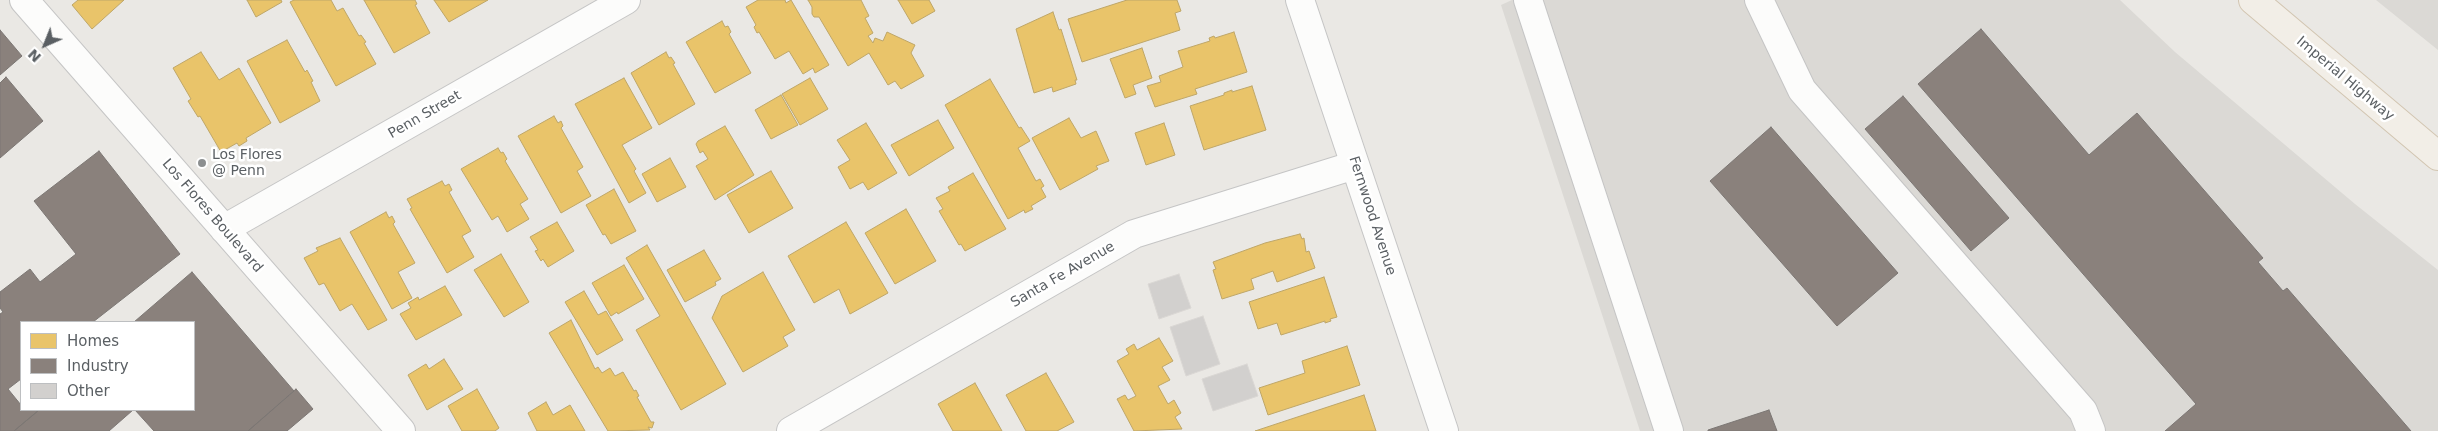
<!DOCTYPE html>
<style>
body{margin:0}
#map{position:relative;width:2438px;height:431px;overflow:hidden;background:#eae8e4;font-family:"DejaVu Sans",sans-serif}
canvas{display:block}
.legend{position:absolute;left:20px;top:321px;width:175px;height:90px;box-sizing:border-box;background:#fff;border:1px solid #bdbfc1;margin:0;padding:6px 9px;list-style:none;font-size:15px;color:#5a5f63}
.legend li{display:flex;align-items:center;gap:10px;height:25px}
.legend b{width:25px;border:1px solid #bdbfc1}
.north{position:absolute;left:20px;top:20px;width:50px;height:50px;-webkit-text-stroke:4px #fff;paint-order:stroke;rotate:224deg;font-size:14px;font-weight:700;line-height:20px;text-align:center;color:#5a5f63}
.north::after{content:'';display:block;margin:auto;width:18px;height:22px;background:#5a5f63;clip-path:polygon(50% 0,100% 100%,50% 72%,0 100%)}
</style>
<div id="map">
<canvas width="2438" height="431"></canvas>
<ul class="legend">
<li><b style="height:14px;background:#e9c46a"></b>Homes</li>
<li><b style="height:14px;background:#8a817c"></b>Industry</li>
<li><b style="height:14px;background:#d2d0ce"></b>Other</li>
</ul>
<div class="north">N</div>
</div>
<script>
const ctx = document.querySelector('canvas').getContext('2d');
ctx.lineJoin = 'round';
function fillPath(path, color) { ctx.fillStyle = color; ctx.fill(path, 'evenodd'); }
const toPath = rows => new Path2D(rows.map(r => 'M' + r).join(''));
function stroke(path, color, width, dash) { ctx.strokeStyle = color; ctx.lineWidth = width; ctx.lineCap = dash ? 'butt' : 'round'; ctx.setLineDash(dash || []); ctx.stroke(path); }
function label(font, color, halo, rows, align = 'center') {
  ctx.font = font + ' "DejaVu Sans",sans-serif'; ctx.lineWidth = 5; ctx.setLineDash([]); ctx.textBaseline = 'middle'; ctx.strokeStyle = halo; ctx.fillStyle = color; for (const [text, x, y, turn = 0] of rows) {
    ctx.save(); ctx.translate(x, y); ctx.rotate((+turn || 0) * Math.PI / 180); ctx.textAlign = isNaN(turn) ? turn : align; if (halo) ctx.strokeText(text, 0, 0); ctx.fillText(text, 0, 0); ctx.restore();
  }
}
const industrial = toPath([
 [1512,0,2120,0,2175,52,2355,204,2438,270,2438,431,1640,431,1501,5],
 [2376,0,2438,0,2438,50]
]);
const homes = toPath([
 [78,0,124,0,92,29,72,5,78,0],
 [247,0,281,0,282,2,256,17,247,0],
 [294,0,331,0,337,11,343,8,359,36,361,35,366,42,364,43,376,64,336,86,290,2,294,0],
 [364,0,415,0,417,4,415,5,430,33,394,53,364,0],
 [434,0,488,0,449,22,434,0],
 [758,0,785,0,786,3,791,0,829,65,815,73,813,68,803,74,789,51,775,59,759,32,757,33,754,27,756,25,746,7,758,0],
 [808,0,861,0,869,16,865,18,873,33,868,36,873,43,875,38,883,41,887,32,915,45,911,53,924,76,901,89,895,81,888,85,869,53,848,66,819,17,814,17,812,14,812,7,808,0],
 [898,0,929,0,935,11,912,24,898,0],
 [1127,0,1177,0,1181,11,1175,13,1180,30,1082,62,1068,19,1127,0],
 [1053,12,1059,30,1061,29,1077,80,1075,80,1076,84,1053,92,1052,87,1034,93,1016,29,1053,12],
 [722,21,725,27,728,26,731,32,729,34,751,73,715,93,686,42,722,21],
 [1234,32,1247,72,1195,89,1197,94,1155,107,1147,86,1161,82,1159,76,1183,67,1178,51,1210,41,1209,38,1214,36,1215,38,1234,32],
 [287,40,305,72,307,70,313,81,311,82,320,101,280,123,247,61,287,40],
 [1142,48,1152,78,1133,85,1136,94,1125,98,1110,59,1142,48],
 [201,52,219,80,239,68,271,123,246,138,247,141,239,146,237,143,221,152,200,116,198,117,188,101,191,99,173,68,201,52],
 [666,52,669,58,671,57,675,63,673,64,695,104,659,125,631,73,666,52],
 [624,78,652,128,622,145,636,169,634,171,646,193,629,203,575,104,624,78],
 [810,78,828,109,800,125,782,94,810,78],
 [990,79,1019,128,1021,127,1030,141,1018,148,1036,181,1040,179,1044,186,1041,188,1046,197,1031,206,1033,209,1025,213,1024,210,1008,219,945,105,990,79],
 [1252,86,1266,130,1204,150,1190,106,1224,95,1224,93,1232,90,1232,92,1252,86],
 [781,95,798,125,771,139,755,110,781,95],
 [554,116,558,123,561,121,563,126,561,128,583,167,577,171,591,196,561,213,518,136,554,116],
 [1069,118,1081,138,1096,131,1109,161,1096,166,1098,169,1060,190,1032,138,1069,118],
 [938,120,954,148,909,176,891,145,938,120],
 [866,123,897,173,868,190,863,182,850,189,838,167,850,160,837,140,866,123],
 [1164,123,1175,155,1146,165,1135,133,1164,123],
 [725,126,754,175,715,200,696,166,708,159,703,151,700,153,696,144,698,141,725,126],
 [498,148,501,153,503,152,507,159,505,161,528,199,520,204,529,219,507,232,498,216,492,220,461,169,498,148],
 [670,158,686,187,657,202,642,174,670,158],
 [771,171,793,208,749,233,727,195,771,171],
 [973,173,1006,229,965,251,961,244,959,245,939,211,943,209,936,198,950,191,948,187,973,173],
 [442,181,445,186,449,184,452,190,449,192,471,231,462,236,474,257,447,273,410,209,412,208,407,199,442,181],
 [614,189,636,231,611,244,605,234,603,235,586,205,614,189],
 [906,209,936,261,895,284,865,233,906,209],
 [386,212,389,218,392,216,395,222,393,224,415,263,398,272,412,298,392,309,350,232,386,212],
 [557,222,574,251,548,267,543,259,541,261,535,251,538,250,530,237,557,222],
 [846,222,888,293,850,314,839,289,814,303,788,256,846,222],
 [1300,234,1302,239,1304,238,1306,252,1309,251,1315,268,1277,282,1273,271,1251,279,1254,289,1222,299,1213,270,1216,269,1213,262,1265,243,1300,234],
 [340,238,387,320,368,330,352,304,340,311,324,283,319,285,304,258,318,251,316,248,340,238],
 [647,245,726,384,681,410,636,330,660,316,626,258,647,245],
 [704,250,721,279,715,282,716,285,685,302,667,270,704,250],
 [501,254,529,302,504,317,474,270,501,254],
 [624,265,644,299,618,314,617,312,611,316,592,283,624,265],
 [763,272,795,330,783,337,788,346,743,372,712,318,722,296,763,272],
 [1324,277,1337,317,1330,319,1331,321,1325,323,1325,321,1281,335,1277,323,1258,329,1249,302,1324,277],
 [445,286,462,315,416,340,400,314,411,308,408,303,418,297,419,300,445,286],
 [584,291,598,315,606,311,623,340,597,355,565,302,584,291],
 [571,320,595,369,598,367,602,373,610,368,615,376,623,372,634,391,636,390,639,396,637,397,651,422,654,422,652,428,648,427,650,430,608,431,549,333,571,320],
 [1159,338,1173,361,1162,367,1170,380,1158,386,1168,404,1174,400,1181,413,1175,417,1182,429,1134,431,1117,399,1125,395,1128,400,1136,396,1117,361,1129,354,1126,349,1134,344,1137,350,1159,338],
 [1347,346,1360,385,1268,415,1259,388,1305,373,1302,361,1347,346],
 [444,359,463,389,427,410,408,375,426,364,429,369,444,359],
 [1046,373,1074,422,1057,431,1026,431,1006,395,1046,373],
 [975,383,1002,431,953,431,938,404,975,383],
 [477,389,499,428,495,431,462,431,448,406,477,389],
 [1364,395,1376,431,1255,431,1364,395],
 [546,402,553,415,570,405,585,431,537,431,528,413,546,402]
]);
const industry = toPath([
 [1981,29,2089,155,2137,113,2263,258,2258,262,2283,291,2287,288,2411,431,2165,431,2196,404,1918,84,1981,29],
 [0,30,22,56,0,75,0,30],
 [6,77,43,121,0,158,0,83,6,77],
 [1903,96,2009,218,1971,251,1865,129,1903,96],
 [1771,127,1898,273,1837,326,1710,181,1771,127],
 [99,151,180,254,93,322,21,322,21,379,8,389,21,405,21,410,39,410,14,431,0,431,0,314,3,312,0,308,0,292,30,269,40,282,76,254,34,201,99,151],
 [192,272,294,391,248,431,154,431,135,410,194,410,194,322,134,322,192,272],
 [296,389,313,409,287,431,248,431,296,389],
 [39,410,133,410,109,431,14,431,39,410],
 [1769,410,1777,431,1708,431,1708,430,1769,410]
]);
const building = toPath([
 [1179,274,1191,308,1159,319,1148,284,1179,274],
 [1203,316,1220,364,1186,376,1170,327,1203,316],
 [1247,364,1258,396,1213,411,1202,379,1247,364]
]);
const minor = toPath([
 [24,0,401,431],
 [1300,0,1444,431],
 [1528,0,1669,431],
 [1759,0,1802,90,2083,411,2091,431],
 [224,229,626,0],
 [791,431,1134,234,1355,165]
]);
const major = toPath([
 [2253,0,2438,156]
]);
const markers = [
 [202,163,5,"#8c8f90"]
];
const streetNames = [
 ["Imperial Highway",2345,79,40],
 ["Penn Street",425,115,-30],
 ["Los Flores Boulevard",212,216,49],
 ["Fernwood Avenue",1372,216,72],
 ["Santa Fe Avenue",1063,275,-30]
];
const poiNames = [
 ["Los Flores",212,155],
 ["@ Penn",212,171]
];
fillPath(industrial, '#dbd9d5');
fillPath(homes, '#e9c46a');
stroke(homes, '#bea668', 1);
fillPath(industry, '#8a817c');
stroke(industry, '#7c7774', 1);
fillPath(building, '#d2d0ce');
stroke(building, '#dad7d4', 1);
stroke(minor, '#c5c5c5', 30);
stroke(major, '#d2c5b1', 30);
stroke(minor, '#fcfcfb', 28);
stroke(major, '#f2eee7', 28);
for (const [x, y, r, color] of markers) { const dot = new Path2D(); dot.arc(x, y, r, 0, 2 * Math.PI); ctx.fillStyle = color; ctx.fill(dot); stroke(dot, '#fff', 2); }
label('14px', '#5a5f63', '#fff', streetNames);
label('14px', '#5a5f63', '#fff', poiNames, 'left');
</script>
